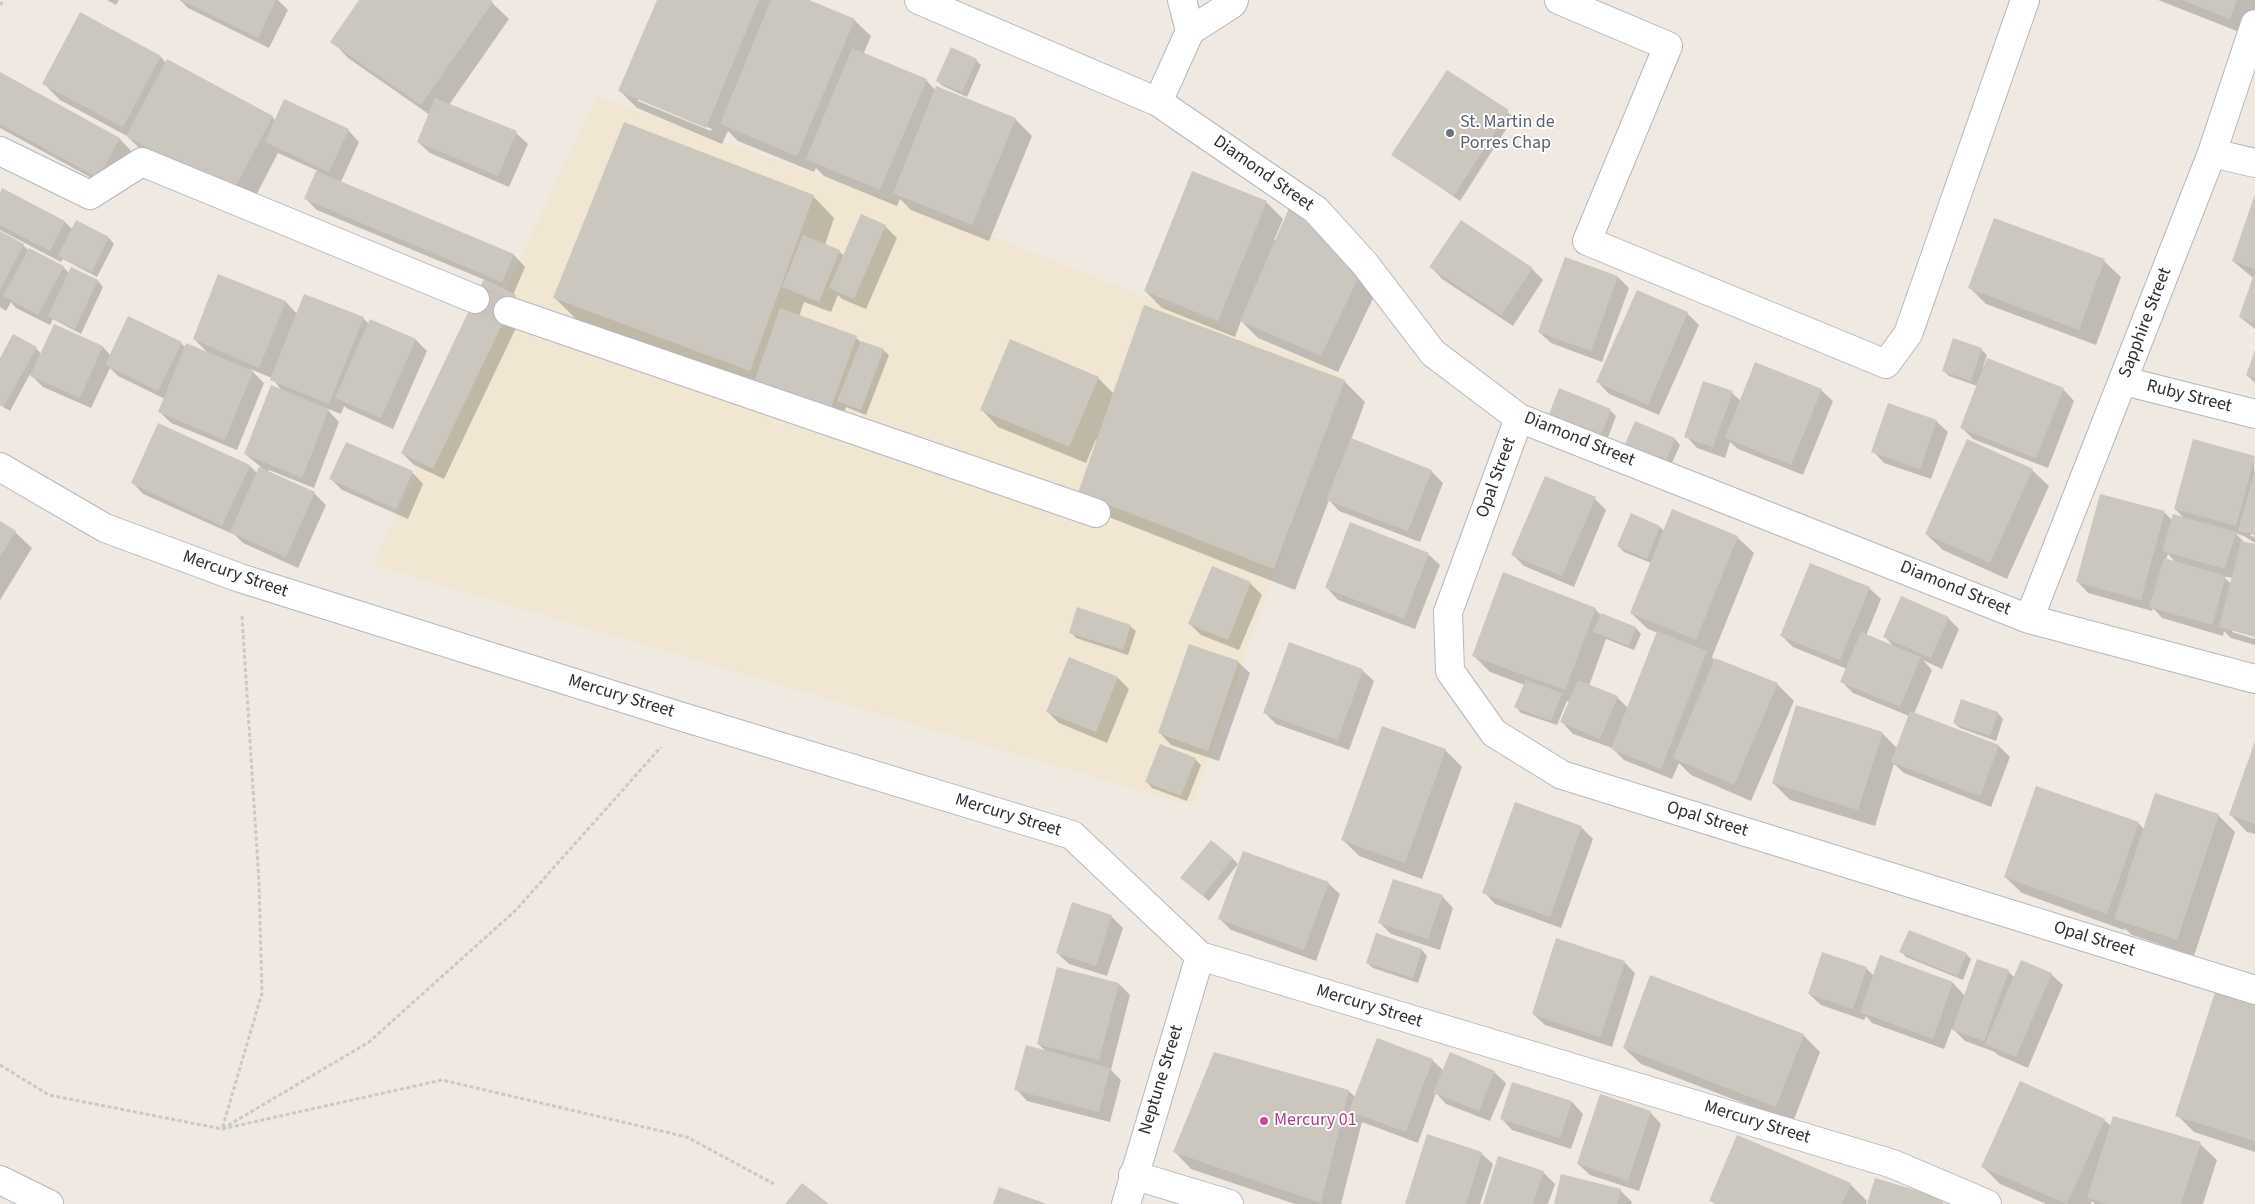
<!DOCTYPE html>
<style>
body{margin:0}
canvas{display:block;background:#efe9e1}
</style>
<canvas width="2255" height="1204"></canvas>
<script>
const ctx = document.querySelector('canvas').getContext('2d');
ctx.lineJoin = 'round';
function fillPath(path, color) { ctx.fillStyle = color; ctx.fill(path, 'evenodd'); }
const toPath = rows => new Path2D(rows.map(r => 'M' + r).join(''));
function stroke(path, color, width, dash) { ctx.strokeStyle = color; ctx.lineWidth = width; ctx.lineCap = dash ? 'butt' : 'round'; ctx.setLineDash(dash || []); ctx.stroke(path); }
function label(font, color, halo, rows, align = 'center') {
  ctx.font = font + ' "Source Sans 3",sans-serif'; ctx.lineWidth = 4; ctx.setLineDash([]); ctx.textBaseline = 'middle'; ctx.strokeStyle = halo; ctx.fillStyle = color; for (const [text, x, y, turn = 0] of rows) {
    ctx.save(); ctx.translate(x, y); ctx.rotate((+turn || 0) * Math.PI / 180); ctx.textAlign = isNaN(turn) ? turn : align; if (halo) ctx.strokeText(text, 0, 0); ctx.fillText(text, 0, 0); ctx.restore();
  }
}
const education = toPath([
 [597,97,988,235,1344,375,1192,806,373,565]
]);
const shadow = toPath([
 [107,0,119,0,116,5],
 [180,0,278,0,288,10,269,48,188,8],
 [360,0,489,0,509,19,449,105,516,133,528,144,509,187,430,153,418,142,430,115,348,58,332,41],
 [658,0,806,0,854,20,871,36,863,55,926,80,936,91,1015,119,1032,136,989,241,911,210,900,199,897,206,824,176,816,168,814,172,738,141,728,131,722,144,637,108,620,91],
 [638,98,712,129,711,131,638,101],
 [2158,0,2255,0,2255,13,2247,35],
 [80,14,161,57,166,63,272,117,276,121,348,130,359,142,341,182,514,255,525,267,513,295,526,307,444,479,414,465,402,453,485,280,317,210,306,199,318,171,278,153,249,209,144,153,127,136,60,100,43,83],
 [976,60,981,65,967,97,943,86,937,81],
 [1447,72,1514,117,1460,201,1393,155],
 [0,74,120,139,131,151,110,188,0,128],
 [0,195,65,222,73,230,77,222,109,238,114,244,97,277,63,259,61,262,0,230],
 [813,196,834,218,825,245,839,251,844,256,885,226,897,238,866,309,842,299,838,295,831,312,804,302,799,317,856,338,862,343,883,350,889,355,866,415,846,407,841,420,760,387,576,319,555,298],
 [2255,196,2255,329,2240,317,2253,278,2233,261],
 [1266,202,1283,219,1274,240,1277,241,1291,208,1376,292,1338,372,1258,338,1241,321,1235,337,1162,308,1145,291],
 [1994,220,2104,261,2121,277,2096,345,1986,304,1969,287],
 [0,233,23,245,29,251,63,267,69,273,71,268,98,281,103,287,81,334,53,319,50,325,16,308,11,302,6,311,0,307],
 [1431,267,1532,269,1543,280,1513,326,1442,279],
 [219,276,286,302,297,314,363,318,369,324,416,340,427,351,393,429,348,409,344,406,341,414,326,408,339,422,314,488,269,470,268,472,315,494,326,505,298,568,243,543,235,535,143,494,132,482,159,424,250,466,258,474,261,467,245,454,282,391,272,378,250,369,264,383,237,450,171,423,159,411,165,399,118,376,110,368,91,408,43,387,30,374,10,411,0,405,0,361,36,348,41,354,54,326,103,347,111,356,181,343,186,348,209,354,194,339],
 [1618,277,1629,288,1602,362,1551,343,1539,332],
 [1687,313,1699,325,1659,415,1609,394,1598,382],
 [1981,349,1987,355,1983,367,2063,389,2074,401,2048,468,1973,439,1961,427,1977,386,1949,376,1943,370],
 [2255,353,2255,383,2247,375],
 [1098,378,1114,394,1344,381,1365,402,1351,440,1431,471,1443,483,1420,542,1339,511,1329,500,1295,590,1101,514,1098,440,1096,439,1086,463,998,427,982,410],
 [1560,390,1611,411,1616,416,1606,443],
 [1821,390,1833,401,1803,475,1738,449,1730,442,1725,458,1697,448,1686,436,1732,393,1741,401],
 [1936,421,1948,432,1931,479,1884,463,1873,451],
 [1636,423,1675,439,1680,445,1668,472],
 [2254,457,2255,534,2251,533,2251,536,2255,537,2255,543,2244,536,2235,533,2245,543,2255,546,2255,636,2232,630,2232,632,2255,639,2255,645,2231,638,2224,631,2223,636,2162,618,2153,608,2152,611,2088,593,2077,581,2101,495,2165,513,2172,520,2185,519,2175,509],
 [2168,554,2176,563,2166,560],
 [2223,576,2233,578,2231,584],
 [2032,470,2049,486,2007,579,1943,550,1926,534],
 [412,472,423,484,408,519,342,490,331,479],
 [1595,499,1606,510,1574,587,1524,566,1513,555],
 [0,522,15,532,32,548,0,600],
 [1660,527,1664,531,1737,537,1754,553,1712,657,1715,661,1777,684,1794,701,1751,801,1691,775,1679,763,1672,779,1624,760,1612,748,1573,734,1562,722,1570,702,1567,701,1557,725,1521,713,1516,707,1525,685,1490,672,1473,655,1595,609,1601,615,1636,628,1641,634,1634,650,1606,639,1589,686,1617,697,1628,708,1658,633,1648,629,1631,613,1651,563,1624,552,1618,546],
 [1428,554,1440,565,1415,629,1338,600,1327,588],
 [1250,583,1262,595,1239,650,1201,635,1190,624],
 [1869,588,1881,599,1866,636,1895,648,1885,637,1948,618,1959,629,1942,669,1923,660,1932,670,1914,714,1999,746,2010,757,1991,807,1904,773,1894,764,1875,826,1790,800,1773,783,1882,733,1897,748,1909,716,1853,693,1842,682,1847,669,1793,647,1782,636],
 [1130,626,1136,631,1128,655,1076,638,1071,632],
 [1238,662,1250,673,1219,761,1171,745,1160,733],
 [1362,670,1374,681,1349,750,1276,724,1265,713],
 [1118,678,1129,689,1107,743,1059,723,1048,712],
 [1962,701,1998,713,2003,719,1996,741,1960,728,1954,723],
 [2255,744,2255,834,2247,832,2231,815],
 [1445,750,1462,767,1422,879,1359,856,1342,839],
 [1195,759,1201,765,1187,801,1152,788,1147,782],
 [1516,804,1582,828,1593,839,1561,928,1495,904,1484,892],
 [2218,815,2235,832,2194,956,2132,935,2124,928,2124,930,2022,893,2005,877,2138,823,2144,829],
 [1232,858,1238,864,1209,901,1181,878],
 [1328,883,1340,894,1316,961,1231,930,1220,919],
 [1442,896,1453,908,1440,950,1391,934,1380,923],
 [1111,916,1123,928,1107,976,1069,964,1057,953],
 [1377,935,1422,950,1427,956,1418,983,1373,968,1367,963],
 [1901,951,1966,954,1971,959,1963,980,1906,957],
 [1880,957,1953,983,1965,996,2008,971,2015,978,2051,974,2063,985,2028,1068,1998,1055,1995,1052,1965,1041,1952,1028,1944,1049,1872,1023,1866,1016,1864,1020,1821,1005,1809,994,1866,968,1874,976],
 [1624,962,1635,973,1612,1047,1545,1025,1533,1014],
 [1119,984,1130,995,1111,1070,1121,1080,1110,1122,1027,1101,1016,1089,1047,1052,1038,1044],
 [2255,1000,2255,1152,2194,1132,2177,1115],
 [1803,1035,1820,1052,1793,1122,1641,1064,1624,1048],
 [1432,1060,1444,1071,1494,1072,1506,1083,1490,1121,1446,1104,1436,1093,1418,1143,1362,1122,1341,1204,1295,1204,1191,1169,1175,1152,1349,1091,1356,1098],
 [1572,1102,1583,1114,1571,1149,1512,1130,1501,1118],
 [1650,1112,1661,1124,1639,1191,1590,1175,1578,1164],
 [2104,1120,2111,1126,2200,1144,2217,1160,2203,1204,2095,1204,2092,1201,2091,1204,2046,1204,2000,1184,1983,1167],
 [1481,1153,1493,1164,1480,1204,1407,1204],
 [1543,1172,1555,1184,1548,1204,1484,1204],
 [1850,1184,1867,1201,1866,1204,1715,1204,1711,1200],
 [1620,1190,1632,1202,1631,1204,1555,1204]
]);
const building = toPath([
 [181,0,276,0,258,38],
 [359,0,491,0,493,2,421,105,330,42],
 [657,0,759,0,706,128,618,91],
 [771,0,809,0,855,19,797,156,720,124],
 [2182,0,2237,0,2230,19],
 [80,12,161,56,123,127,42,84],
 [951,47,977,59,962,92,936,81],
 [852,48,927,79,880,190,806,159],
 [167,59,273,116,232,193,126,136],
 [1447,70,1509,110,1454,196,1391,155],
 [0,72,120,138,98,178,0,124],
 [936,86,1016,118,972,225,893,193],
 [435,98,517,131,498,176,417,142],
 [284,99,349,129,329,172,265,142],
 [624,122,814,195,750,371,553,298],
 [316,171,514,254,502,282,304,199],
 [1192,171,1267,201,1218,321,1144,291],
 [2,188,65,221,50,251,0,225,0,193],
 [2255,194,2255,269,2232,261],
 [1290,206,1360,274,1321,356,1240,321],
 [861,214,886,225,854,299,829,288],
 [1994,218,2105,259,2079,330,1968,288],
 [76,220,109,237,92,272,58,256],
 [1461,220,1533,268,1501,315,1429,267],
 [0,231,24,244,0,290],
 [803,235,840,250,819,302,782,287],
 [29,248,64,266,38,315,3,296],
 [1565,257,1618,276,1591,351,1538,332],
 [71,267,98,280,75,329,48,316],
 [218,274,286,301,259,368,193,339],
 [2254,274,2255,275,2255,323,2239,317],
 [484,279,516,295,433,469,401,453],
 [1637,290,1688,312,1648,405,1596,382],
 [304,294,364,317,329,404,270,380],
 [1144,305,1345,380,1274,569,1078,493],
 [780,308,857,336,830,410,754,382],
 [128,316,182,342,158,391,105,365],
 [370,319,416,339,381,418,335,398],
 [54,324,103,346,80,398,30,376],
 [13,334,37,347,4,406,0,404,0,358],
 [1953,338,1982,348,1971,381,1942,371],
 [1010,339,1099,377,1069,447,980,410],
 [861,341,884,349,861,410,837,401],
 [186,343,253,371,225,440,158,412],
 [2255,350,2255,379,2246,375],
 [1987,358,2064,388,2036,458,1960,428],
 [1755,362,1822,389,1791,465,1725,438],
 [1703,381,1733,391,1713,447,1684,437],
 [271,385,329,409,302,478,244,454],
 [1559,388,1611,409,1600,438,1548,417],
 [1888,403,1937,420,1920,469,1871,452],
 [1635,421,1675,438,1663,468,1622,451],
 [158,423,250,465,222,526,131,483],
 [1351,438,1432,470,1408,531,1326,500],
 [1967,439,2033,469,1990,563,1925,534],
 [2193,439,2255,456,2236,526,2174,509],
 [346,442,413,471,396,509,329,479],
 [259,467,315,492,286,557,230,532],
 [2255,470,2255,535,2238,531],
 [1545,476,1596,497,1562,576,1511,555],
 [2100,494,2165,511,2141,600,2076,582],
 [1672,509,1738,536,1696,640,1630,613],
 [1631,513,1660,526,1647,559,1617,546],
 [2173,514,2236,532,2225,569,2162,551],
 [0,521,16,531,0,557],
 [1350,522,1429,553,1404,619,1325,588],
 [2241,541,2255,544,2255,637,2219,627],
 [2164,558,2226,576,2212,625,2149,607],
 [1810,563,1870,587,1840,660,1780,636],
 [1212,566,1251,582,1228,640,1188,624],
 [1503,572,1596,608,1565,690,1472,656],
 [1901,596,1949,617,1931,658,1883,637],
 [1077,607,1131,625,1123,650,1069,633],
 [1601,613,1636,627,1629,646,1593,632],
 [1657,631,1707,651,1661,769,1611,749],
 [1861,632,1921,657,1900,707,1840,682],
 [1289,642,1363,669,1338,740,1263,713],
 [1189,644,1239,661,1208,751,1158,733],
 [1069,657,1118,677,1096,732,1046,712],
 [1715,658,1778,683,1734,785,1673,758],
 [1526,680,1562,693,1551,721,1514,707],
 [1578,680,1618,696,1600,739,1560,722],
 [1961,699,1998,712,1990,736,1953,723],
 [1796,705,1883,732,1858,810,1772,783],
 [1910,711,1999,745,1980,796,1891,762],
 [1382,726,1446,749,1405,863,1341,840],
 [2255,741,2255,824,2229,815],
 [1160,744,1196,758,1181,796,1145,782],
 [2036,786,2139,822,2107,914,2004,877],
 [2155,793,2219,814,2177,940,2114,919],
 [1515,802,1582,826,1550,917,1482,893],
 [1211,840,1233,858,1203,896,1180,878],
 [1243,851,1329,882,1304,950,1218,919],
 [1393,879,1443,895,1428,939,1378,923],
 [1072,902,1112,915,1096,966,1056,953],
 [1909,930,1967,953,1957,976,1899,952],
 [1376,933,1422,949,1413,978,1366,963],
 [1556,938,1625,961,1600,1037,1532,1014],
 [1822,952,1867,967,1853,1009,1808,994],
 [1880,955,1953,982,1933,1039,1860,1012],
 [1977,959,2009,970,1984,1041,1952,1030],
 [2021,960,2052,973,2016,1057,1985,1044],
 [1057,967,1119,983,1099,1060,1037,1044],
 [1650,975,1804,1034,1776,1107,1623,1048],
 [2217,986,2255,998,2255,1141,2175,1116],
 [1377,1038,1433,1059,1406,1132,1349,1111],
 [1026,1045,1110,1068,1099,1112,1014,1090],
 [1214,1052,1349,1090,1321,1203,1173,1152],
 [1450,1052,1495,1071,1479,1111,1433,1093],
 [2020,1081,2105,1119,2067,1204,1981,1167],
 [1512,1082,1572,1101,1560,1138,1500,1119],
 [1600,1094,1651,1111,1628,1181,1577,1164],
 [2113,1116,2201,1142,2181,1204,2106,1204,2087,1198],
 [1427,1134,1482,1152,1466,1204,1405,1204],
 [1737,1135,1851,1183,1842,1204,1718,1204,1709,1201],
 [1498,1156,1544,1171,1533,1204,1483,1204],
 [1561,1174,1621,1189,1617,1204,1554,1204],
 [1875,1178,1945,1199,1943,1204,1867,1204],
 [802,1183,829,1204,785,1204],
 [999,1187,1047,1204,993,1204]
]);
const minorTunnel = toPath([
 [475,299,508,311]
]);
const path = toPath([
 [0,5,4,0],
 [242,616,259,882,262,993,222,1129,369,1042,516,910,661,747],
 [0,1065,49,1095,222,1129,442,1080,687,1137,774,1184]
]);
const minor = toPath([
 [919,0,1158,102,1316,210,1365,264,1433,353,1519,418,2029,619,2255,679],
 [1182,0,1190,31],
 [1559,0,1668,46,1587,241,1886,364,1908,334,2025,0],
 [1158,102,1190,31,1232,4,1234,0],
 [0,151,90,195,142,162,475,299],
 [2212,153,2255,163],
 [508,311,1096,513],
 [2124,381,2255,414],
 [1519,418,1448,612,1450,671,1494,733,1562,775,2255,990],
 [0,467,105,528,240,578,686,718,1072,835,1200,956,1893,1164,1987,1204],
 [2029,619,2212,153,2255,24],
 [1133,1175,1229,1204],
 [0,1180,49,1204],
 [1126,1204,1200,956]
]);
const markers = [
 [1450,133,5,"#6b7280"],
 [1264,1121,5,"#d1479c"]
];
const worshipNames = [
 ["St. Martin de",1460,123],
 ["Porres Chap",1460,144]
];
const streetNames = [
 ["Diamond Street",1263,174,35],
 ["Sapphire Street",2146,323,-69],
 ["Ruby Street",2189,397,14],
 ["Diamond Street",1579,440,22],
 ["Opal Street",1497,478,-70],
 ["Mercury Street",235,575,19],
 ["Diamond Street",1955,589,22],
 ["Mercury Street",621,697,17],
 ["Mercury Street",1008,816,17],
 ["Opal Street",1707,820,17],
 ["Opal Street",2094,940,17],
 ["Mercury Street",1369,1007,17],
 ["Neptune Street",1162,1080,-73],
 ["Mercury Street",1757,1123,17]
];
const hotelNames = [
 ["Mercury 01",1274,1121]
];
fillPath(education, '#f0e6d1');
fillPath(shadow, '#0003');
fillPath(building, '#cbc7bf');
stroke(minorTunnel, '#c8c4bd', 28, [28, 14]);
stroke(minor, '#b4b7c1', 30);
stroke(path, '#c9c9c9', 3, [4, 2.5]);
stroke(minor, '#fff', 28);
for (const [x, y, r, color] of markers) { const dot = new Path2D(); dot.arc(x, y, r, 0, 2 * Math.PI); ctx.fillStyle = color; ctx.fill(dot); stroke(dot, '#fff', 2); }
label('18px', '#5b616d', '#fff', worshipNames, 'left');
label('18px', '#2e2e2e', '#fff', streetNames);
label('18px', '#b23c85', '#fff', hotelNames, 'left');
</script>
